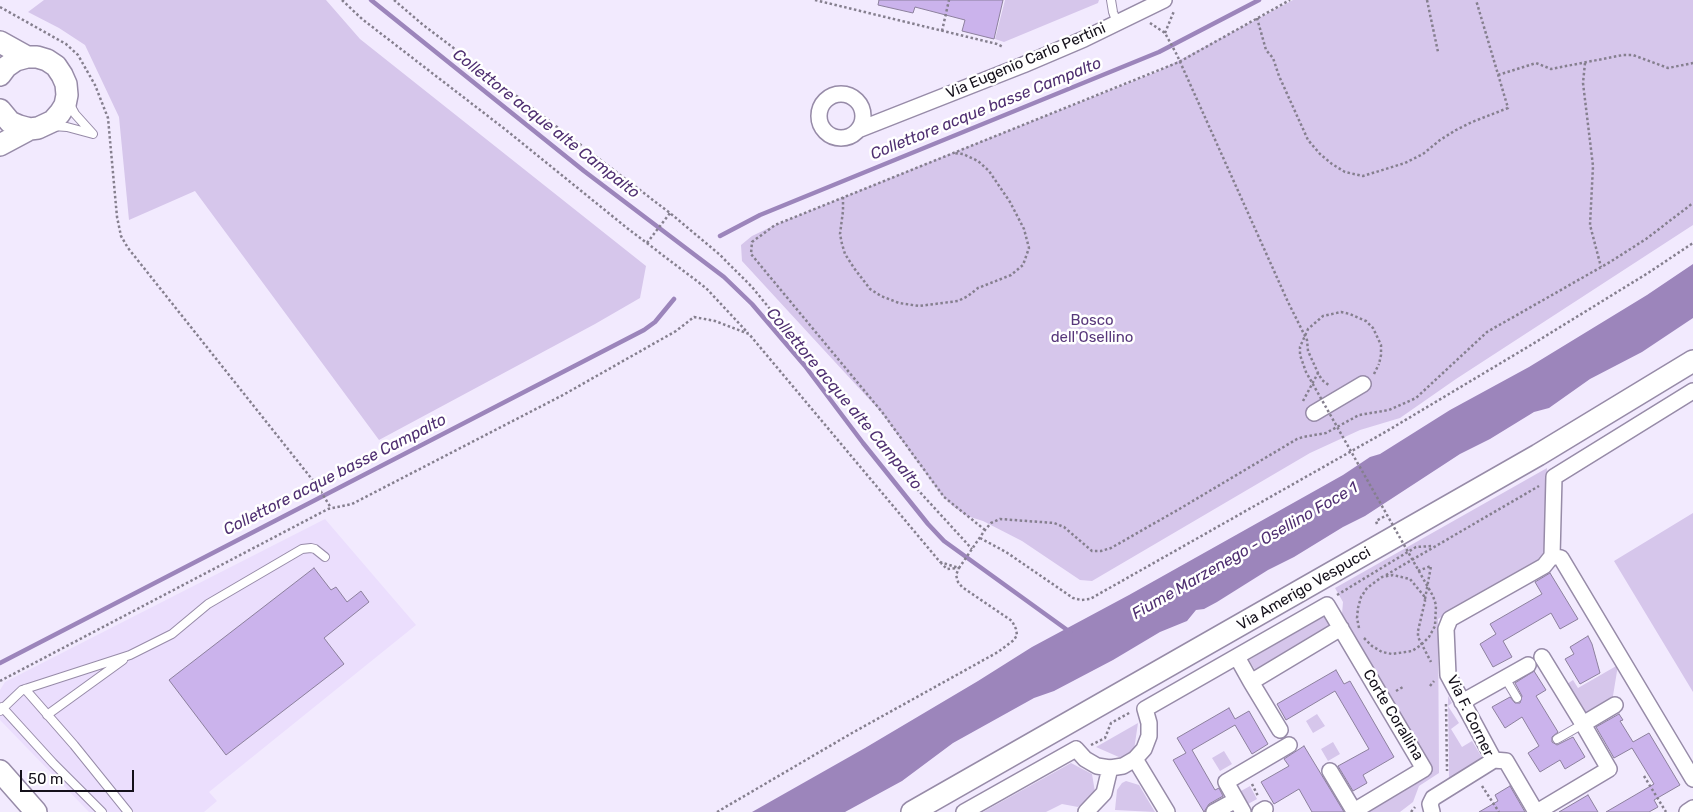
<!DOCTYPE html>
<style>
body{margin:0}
#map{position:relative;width:1693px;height:812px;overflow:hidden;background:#f2eafe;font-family:Rubik,sans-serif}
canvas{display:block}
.scale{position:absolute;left:20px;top:770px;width:114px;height:22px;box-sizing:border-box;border:2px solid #14101a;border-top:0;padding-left:6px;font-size:15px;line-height:18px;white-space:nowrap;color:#14101a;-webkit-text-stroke:4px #fff;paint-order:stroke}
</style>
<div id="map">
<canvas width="1693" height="812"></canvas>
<div class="scale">50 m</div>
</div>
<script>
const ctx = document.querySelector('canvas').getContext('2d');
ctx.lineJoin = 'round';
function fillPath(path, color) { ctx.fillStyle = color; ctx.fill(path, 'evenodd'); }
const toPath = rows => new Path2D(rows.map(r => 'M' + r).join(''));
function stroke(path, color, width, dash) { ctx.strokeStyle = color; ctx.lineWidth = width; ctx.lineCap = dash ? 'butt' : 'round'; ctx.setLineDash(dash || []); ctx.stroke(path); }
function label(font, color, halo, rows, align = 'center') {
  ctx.font = font + ' Rubik,sans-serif'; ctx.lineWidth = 5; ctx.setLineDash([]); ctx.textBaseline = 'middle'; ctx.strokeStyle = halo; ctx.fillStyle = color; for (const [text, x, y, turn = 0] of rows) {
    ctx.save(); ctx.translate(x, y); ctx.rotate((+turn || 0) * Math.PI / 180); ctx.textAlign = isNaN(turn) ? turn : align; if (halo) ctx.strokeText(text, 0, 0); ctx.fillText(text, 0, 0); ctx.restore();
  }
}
const built = toPath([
 [325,519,416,625,209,792,217,801,204,812,89,812,0,720,0,690,5,682]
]);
const green = toPath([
 [44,0,326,0,360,39,646,266,640,298,595,324,379,440,195,191,129,220,119,117,85,45,59,28,28,12],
 [1005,0,1099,0,1098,3,1004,42,995,39],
 [1293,0,1693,0,1693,225,1456,379,1400,418,1360,430,1310,453,1092,581,1080,580,1022,541,983,521,967,516,954,507,941,494,881,412,742,261,741,245,752,236,775,225,952,153,1159,71],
 [1547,468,1546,537,1543,555,1539,560,1438,619,1439,773,1419,786,1413,802,1400,812,1370,812,1368,808,1428,765,1427,758,1342,614,1343,602,1335,588],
 [1693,513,1693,692,1614,561],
 [1325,614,1330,623,1327,630,1257,673,1249,660],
 [1618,665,1612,702,1583,719,1564,686,1573,680,1578,688],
 [1448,696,1452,703,1448,706,1459,723,1451,729,1462,747,1472,741,1483,759,1449,779],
 [1317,714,1325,726,1313,733,1306,721],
 [1138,723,1134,750,1121,758,1096,747],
 [1333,742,1340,754,1328,761,1321,749],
 [1224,751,1232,764,1220,771,1212,758],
 [1071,763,1092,774,1095,792,1078,807,1062,804,1046,812,983,812],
 [1126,781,1139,785,1155,812,1115,810,1117,790,1122,783],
 [1250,786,1257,799,1248,804,1241,791]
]);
const water = toPath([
 [1693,264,1693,318,1642,352,1590,379,1549,408,1534,412,1490,439,1460,454,1365,516,1343,527,1294,557,1268,570,1217,602,1204,609,1196,610,1187,621,1160,632,1113,660,1054,691,1034,698,953,743,902,781,845,812,752,812,865,748,978,681,1032,647,1129,595,1343,475,1370,457,1380,454,1450,410,1529,367,1647,295]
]);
const stream = toPath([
 [371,0,584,171,724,277,752,304,805,366,863,443,928,524,944,541,1070,632],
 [720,236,760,215,1159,52,1259,0],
 [0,663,644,330,655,322,674,299]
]);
const building = toPath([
 [879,0,1003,0,994,39,962,31,965,20,915,7,913,13,878,5,879,0],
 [314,568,331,590,336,587,347,602,361,591,369,602,324,638,344,664,226,755,169,680,314,568],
 [1550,573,1578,619,1560,629,1551,613,1503,641,1512,657,1493,667,1480,644,1496,634,1490,624,1542,594,1535,582,1550,573],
 [1588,636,1592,644,1600,673,1580,684,1565,659,1574,654,1570,647,1588,636],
 [1336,670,1344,684,1350,681,1394,757,1363,775,1367,783,1353,791,1338,766,1369,749,1335,691,1286,720,1277,704,1336,670],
 [1534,671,1546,690,1536,696,1558,732,1552,737,1552,742,1557,745,1573,737,1585,757,1565,769,1560,760,1540,772,1528,753,1539,746,1522,717,1505,728,1492,707,1510,697,1515,703,1520,703,1522,696,1515,683,1534,671],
 [1229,708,1235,719,1249,711,1268,744,1252,754,1235,725,1192,750,1215,790,1219,788,1223,796,1209,804,1204,812,1173,760,1186,753,1177,738,1229,708],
 [1619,714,1623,720,1620,721,1633,742,1649,733,1680,785,1654,800,1658,807,1649,812,1606,812,1654,784,1632,748,1614,758,1596,727,1619,714],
 [1304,746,1321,774,1344,812,1312,812,1299,789,1274,804,1261,782,1289,766,1284,759,1304,746],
 [1510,786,1525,812,1479,812,1498,801,1495,795,1510,786],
 [1588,795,1598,812,1559,812,1588,795]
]);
const path = toPath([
 [342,0,362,19,506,130,627,228,706,288,748,333],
 [394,0,422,24,670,213,719,254,752,287,918,490,972,549],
 [815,0,997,44,1003,47],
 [1427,0,1438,52],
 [0,7,66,44,78,55,95,85,108,118,117,217,121,236,128,248,311,478,315,482,331,508],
 [1257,18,1266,50,1273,58,1279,76,1308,140,1320,154,1332,164,1345,172,1363,176,1405,163,1423,154,1440,140,1456,130,1472,122,1508,108,1476,0],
 [1150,23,1165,33,1177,55,1288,302,1307,340,1308,351,1318,373,1322,380,1330,386],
 [942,31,949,0],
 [1165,33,1174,11],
 [1585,63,1583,83,1593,166,1590,225,1601,267],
 [1498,75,1536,63,1551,69,1623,55,1633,55,1668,68,1693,63],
 [843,197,843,211,840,234,842,244,845,254,854,268,870,289,881,296,899,303,919,306,958,301,968,296,978,288,1011,275,1023,265,1029,248,1024,229,1010,202,989,171,978,161,963,154,954,153],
 [647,243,670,213],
 [1374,374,1379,364],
 [1303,401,1318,373],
 [1377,524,1376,521,1387,515],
 [985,530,944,497,882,412,751,254,752,242,775,225,1179,62,1290,0],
 [980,538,1006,552,1073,598,1081,600,1090,599,1387,431,1531,345,1648,273,1693,243],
 [1418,571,1431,566],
 [1386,575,1539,486],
 [1337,595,1416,547,1433,546],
 [1425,599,1431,566],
 [1359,628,1357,618,1358,608,1361,597,1367,588,1382,577,1393,575,1410,579,1424,596,1425,601,1418,631,1418,637,1431,662],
 [0,681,328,509,352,504,563,395,676,331,694,317,715,321,749,334,940,562,959,568,985,530,991,523,1000,519,1054,523,1064,527,1092,551,1101,551,1111,548,1181,508,1297,439,1303,437,1326,433,1359,415,1389,410,1416,398,1487,332,1610,262,1646,239,1693,203],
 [1430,686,1434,681],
 [1396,691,1403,687],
 [1446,704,1447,771],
 [1091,745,1105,738,1111,723,1131,712],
 [1644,776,1666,812],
 [1252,784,1258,796],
 [1482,786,1499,812],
 [717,812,852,733,998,652,1014,640,1017,635,1016,629,1012,621,962,587,958,582,956,575,959,568,947,569,941,563],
 [1411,812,1415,807]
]);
const lane = toPath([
 [1111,0,1113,12,1117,23],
 [53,126,67,127,93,134,75,114,69,103],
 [1505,678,1517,698],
 [25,689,74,745,128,812],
 [2,707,53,763,102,812],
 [0,711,22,690,130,655,172,634,208,604,302,549,311,548,315,549,325,557],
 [47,715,123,660],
 [1557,739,1583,724]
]);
const street = toPath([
 '819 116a22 22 0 1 1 44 0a22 22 0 1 1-44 0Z',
 [858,130,1023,65,1084,39,1164,0],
 [1314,413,1363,384],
 [1552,556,1561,558,1693,779],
 [1237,657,1251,682,1341,628],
 [1542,657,1583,724,1615,705],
 [1251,682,1280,730],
 [1462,702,1528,665],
 [1135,759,1167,812],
 [1494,760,1506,761,1536,812],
 [964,812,1076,749,1085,759,1097,766,1110,768,1123,766,1135,759,1144,749,1149,736,1149,723,1145,709,1327,605,1424,769,1354,811,1330,771],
 [1086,812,1104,793,1110,768],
 [1214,812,1236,800],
 [1243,812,1226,782,1289,745],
 [1260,812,1265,809],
 [1432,812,1430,804,1433,798,1494,760,1448,675,1446,629,1450,619,1544,566,1552,556,1554,477,1693,391],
 [1537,812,1609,769,1583,724],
 [1687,812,1693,808]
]);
const secondary = toPath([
 [0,42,27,57],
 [0,75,6,67,16,60,27,57,37,57,47,60,56,66,62,75,66,84,67,95,65,105,60,113,53,121,38,128,30,129,19,126,10,122,0,110],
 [0,145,30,129],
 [0,771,36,812],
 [912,812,1538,455,1693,361]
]);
const pathBridge = toPath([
 [1364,638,1372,646,1382,652,1392,654,1412,651,1421,645,1429,637,1435,626,1436,605,1433,596,1306,372,1300,355,1300,347,1308,329,1323,316,1341,312,1350,314,1366,321,1373,328,1381,345,1381,355,1379,364]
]);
const streetNames = [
 ["Via Eugenio Carlo Pertini",1026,61,-23],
 ["Via Amerigo Vespucci",1304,589,-30],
 ["Corte Corallina",1393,715,59],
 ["Via F. Corner",1470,716,64]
];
const parkNames = [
 ["Bosco",1092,321],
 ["dell'Osellino",1092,338]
];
const waterNames = [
 ["Collettore acque basse Campalto",986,109,-22],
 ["Collettore acque alte Campalto",546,124,38],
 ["Collettore acque alte Campalto",844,399,50],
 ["Collettore acque basse Campalto",335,475,-27],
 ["Fiume Marzenego - Osellino Foce 1",1245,551,-30]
];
fillPath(built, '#ebdefd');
fillPath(green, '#d6c6eb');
fillPath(water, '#9c85bb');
stroke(stream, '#9c85bb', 4.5);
fillPath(building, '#cbb3ec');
stroke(building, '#8c809d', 1);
stroke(lane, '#978ba8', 10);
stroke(street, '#978ba8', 18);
stroke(secondary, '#978ba8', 24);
stroke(path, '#857f8e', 2.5, [2.5, 2.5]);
stroke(lane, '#fff', 8);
stroke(street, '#fff', 15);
stroke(secondary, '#fff', 21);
stroke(pathBridge, '#857f8e', 2.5, [2.5, 2.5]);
label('15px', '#14101a', '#fff', streetNames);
label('15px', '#58387b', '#fff', parkNames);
label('italic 16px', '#4f2f71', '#fff', waterNames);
</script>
